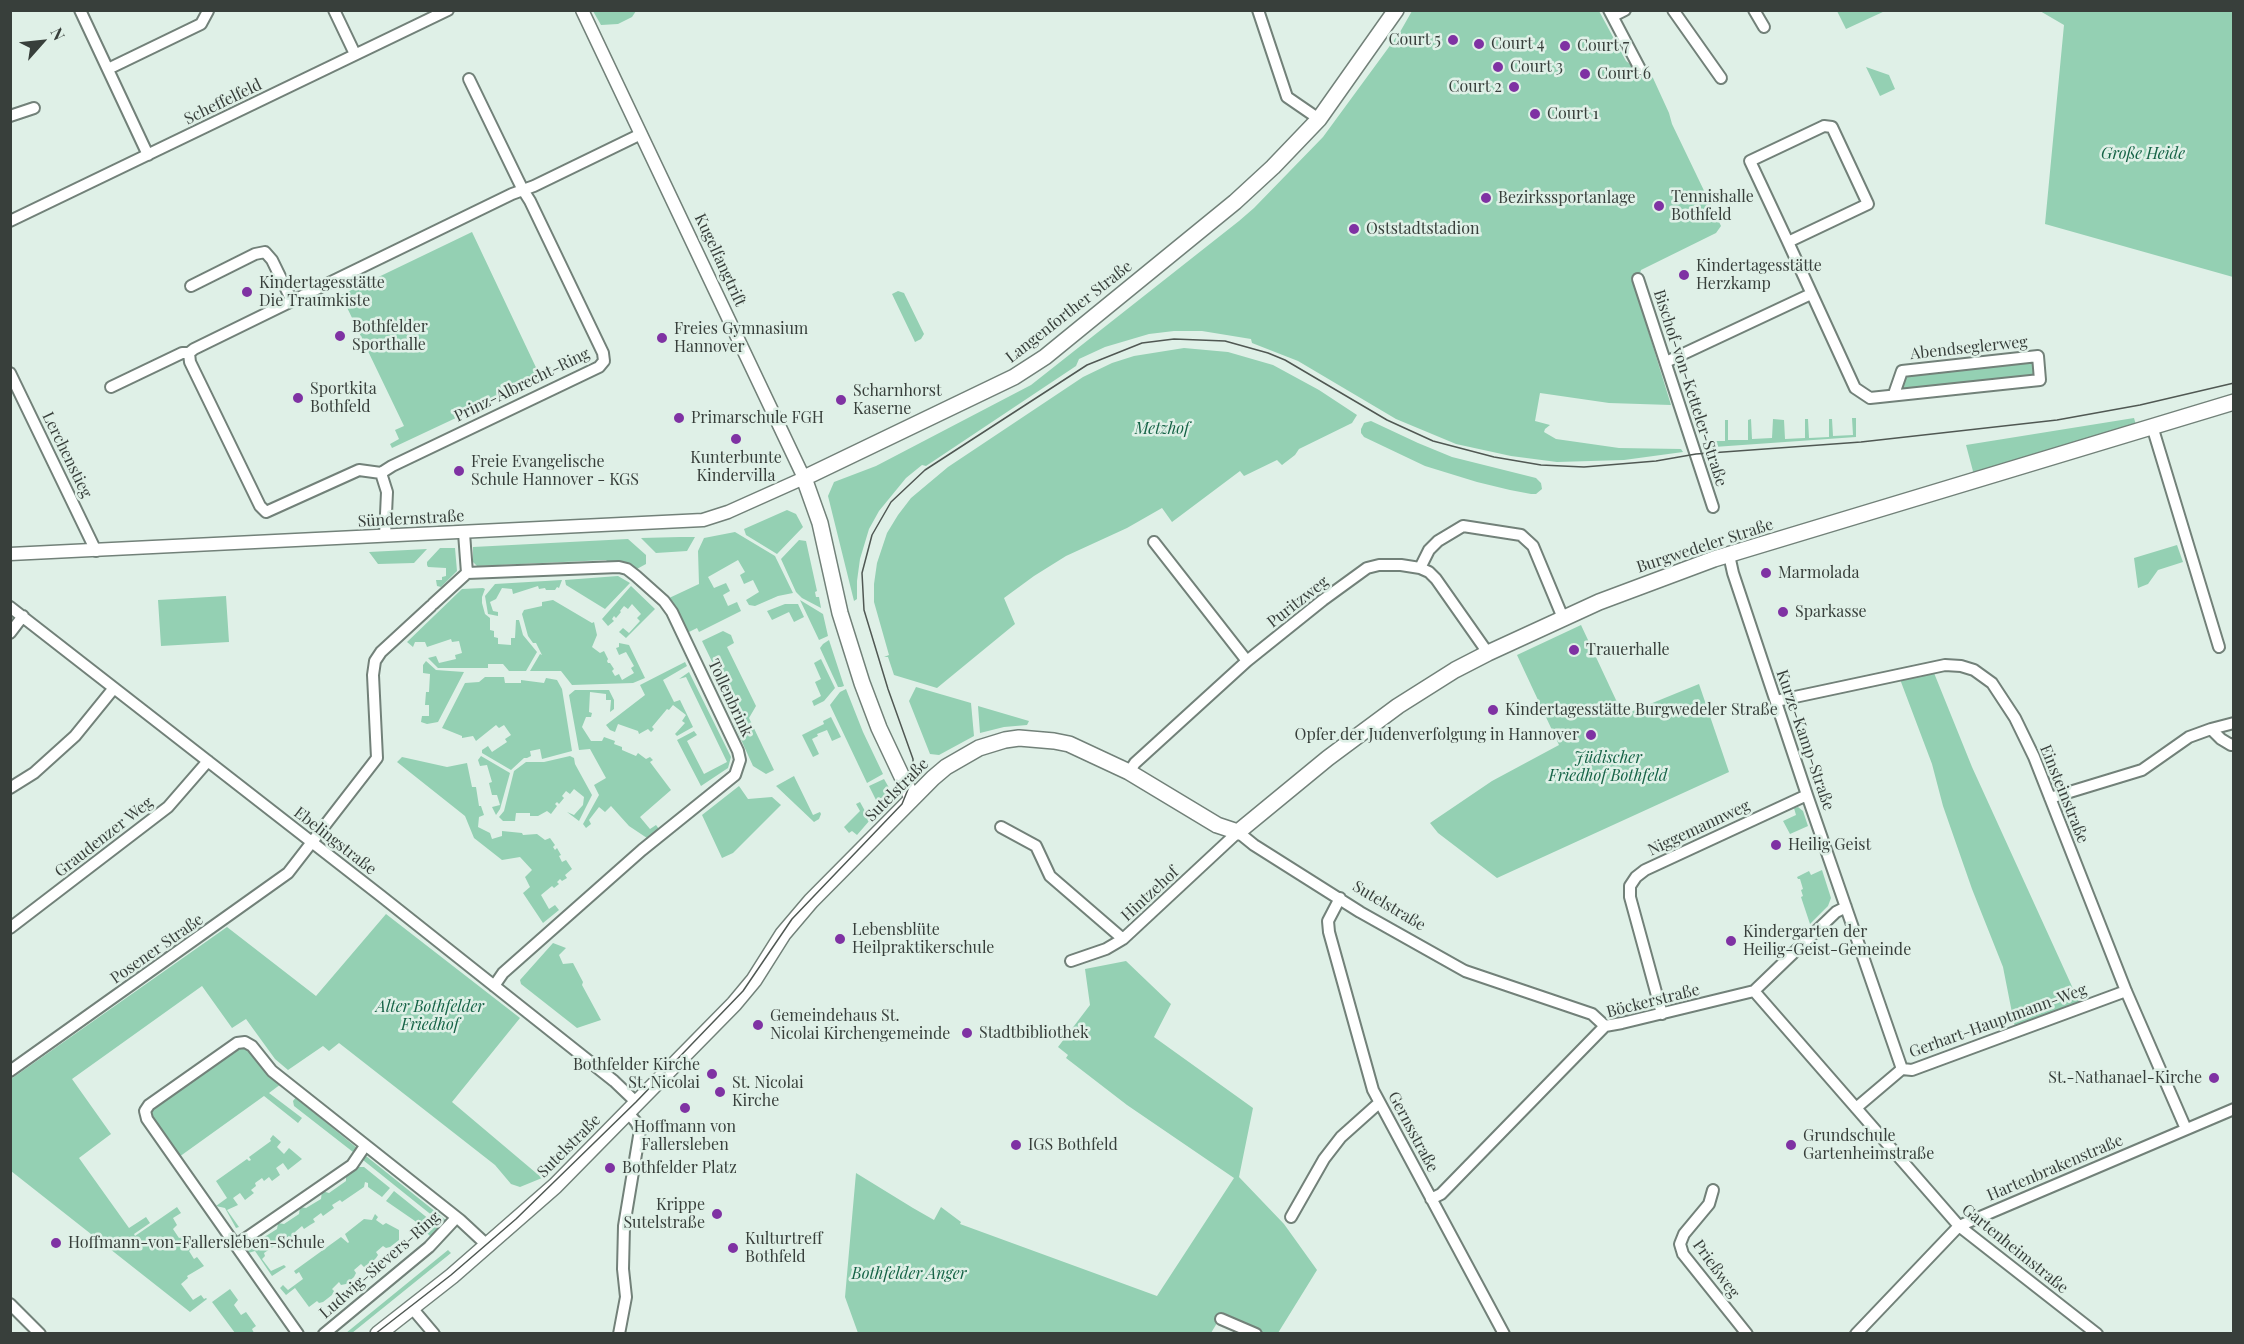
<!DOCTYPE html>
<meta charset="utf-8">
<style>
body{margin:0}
#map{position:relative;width:2244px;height:1344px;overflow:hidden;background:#dff0e7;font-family:"Playfair Display",serif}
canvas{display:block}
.frame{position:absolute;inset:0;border:12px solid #383f3b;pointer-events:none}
.north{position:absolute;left:12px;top:12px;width:60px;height:60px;-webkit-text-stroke:4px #dff0e7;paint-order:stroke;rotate:63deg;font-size:16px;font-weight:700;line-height:24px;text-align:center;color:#383f3b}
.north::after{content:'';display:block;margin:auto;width:21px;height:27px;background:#383f3b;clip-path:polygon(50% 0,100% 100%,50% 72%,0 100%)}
</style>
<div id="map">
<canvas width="2244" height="1344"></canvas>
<div class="frame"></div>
<div class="north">N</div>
</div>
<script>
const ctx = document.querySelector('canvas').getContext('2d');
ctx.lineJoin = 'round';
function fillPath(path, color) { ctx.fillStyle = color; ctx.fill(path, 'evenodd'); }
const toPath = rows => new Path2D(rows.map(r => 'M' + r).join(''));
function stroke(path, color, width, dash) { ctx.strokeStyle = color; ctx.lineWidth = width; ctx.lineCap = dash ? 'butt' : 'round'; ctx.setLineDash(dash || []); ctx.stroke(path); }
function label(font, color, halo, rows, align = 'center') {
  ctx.font = font + ' "Playfair Display",serif'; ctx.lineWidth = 5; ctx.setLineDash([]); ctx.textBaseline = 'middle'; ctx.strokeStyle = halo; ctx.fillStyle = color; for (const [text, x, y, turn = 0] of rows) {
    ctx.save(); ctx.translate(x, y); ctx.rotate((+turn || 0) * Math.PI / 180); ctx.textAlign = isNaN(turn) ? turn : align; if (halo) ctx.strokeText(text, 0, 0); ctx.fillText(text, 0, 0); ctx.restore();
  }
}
const green = toPath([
 [593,11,636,11,632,17,618,24,601,25],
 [1412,11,1599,11,1626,61,1635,68,1648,71,1653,78,1669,113,1672,124,1721,226,1716,233,1641,270,1635,288,1671,405,1609,403,1540,393,1535,421,1550,425,1545,429,1544,432,1556,439,1619,448,1681,449,1683,452,1624,460,1557,462,1511,456,1456,444,1396,419,1298,361,1252,343,1251,339,1202,331,1174,331,1149,334,1105,347,1079,359,1076,366,926,466,922,465,906,478,879,511,869,529,860,559,857,581,857,599,854,601,828,496,834,482,876,466,1031,385,1239,221,1254,208,1323,137,1400,32],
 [1837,11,1885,11,1846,29],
 [2040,11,2233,11,2233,277,2045,224,2064,25],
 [1866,67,1889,75,1895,89,1880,96],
 [472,232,541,378,392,448,390,444,399,439,395,430,404,426,341,295],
 [898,291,904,293,924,334,921,339,915,342,892,294],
 [1184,348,1228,352,1273,365,1319,390,1357,415,1352,423,1299,449,1295,455,1282,465,1277,460,1244,476,1240,471,1172,522,1162,508,1127,528,1066,556,1034,576,1004,598,1015,624,937,688,894,675,888,657,884,657,889,655,874,602,874,584,877,563,887,533,898,515,911,498,948,467,1083,377,1112,363,1134,356],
 [2038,356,2040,380,1894,394,1902,371],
 [1852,418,1856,418,1856,437,1714,447,1704,445,1704,441,1725,441,1725,420,1728,420,1728,440,1748,440,1748,420,1751,419,1752,439,1772,438,1773,419,1784,420,1785,439,1805,438,1805,419,1808,419,1809,438,1829,437,1829,419,1832,419,1833,436,1853,435],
 [2134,418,2136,425,1974,475,1966,445],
 [1371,421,1418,443,1452,457,1536,478,1541,483,1542,489,1536,494,1531,494,1510,490,1477,482,1425,466,1364,437,1361,433,1361,429,1364,423],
 [787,510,796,514,803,527,777,554,746,535,744,529],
 [735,532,775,556,793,593,778,596,755,606,749,605,746,600,759,592,753,580,744,584,740,575,745,572,738,560,708,577,714,588,726,583,730,591,723,595,728,606,737,602,741,611,699,632,697,628,687,633,673,604,667,599,699,584,698,551,704,538],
 [680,537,695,537,687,551,656,553,641,538],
 [628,539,646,555,646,564,635,570,609,563,606,560,477,566,473,562,473,547],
 [799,540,806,541,817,591,815,592,816,597,819,597,821,608,802,598,796,592,781,559],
 [2177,545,2183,562,2158,570,2148,584,2138,588,2134,558],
 [440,548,455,548,457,571,441,587,437,586,436,580,442,580,442,577,446,576,446,568,428,567,427,565,427,562],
 [427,549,414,563,378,564,369,552],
 [618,576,630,583,605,609,566,585,565,580],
 [562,580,559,588,557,587,555,590,546,590,545,588,539,589,538,586,513,594,512,589,502,588,496,599,490,602,493,611,498,612,498,616,488,614,485,596,495,584],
 [631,586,655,609,626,638,619,632,623,628,629,633,640,621,637,618,641,614,632,604,628,609,624,606,620,611,621,612,616,618,614,616,612,619,614,621,608,626,602,619],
 [483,588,485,589,482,597,482,603,485,614,490,618,490,630,494,631,494,637,498,638,498,644,511,645,511,638,515,638,516,620,519,620,523,635,537,652,526,671,509,671,503,664,488,664,488,668,438,668,428,658,436,656,439,663,456,659,455,655,462,653,459,641,452,642,451,639,427,647,425,642,415,642,413,647,407,642,462,589],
 [226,596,229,642,161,646,158,600],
 [553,600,592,623,594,622,597,635,592,647,600,653,604,651,608,659,607,661,608,663,610,663,614,669,612,671,615,676,619,674,622,680,634,673,631,668,634,666,626,652,619,655,616,648,619,647,619,643,629,645,645,678,633,683,572,685,561,671,530,671,540,654,542,655,536,643,533,643,528,636,522,614,524,610,542,606,542,602],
 [800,600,823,614,828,636,819,640],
 [785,604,798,604,804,617,794,622,789,612,772,620,767,611],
 [1581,625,1623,715,1699,684,1729,772,1497,878,1438,833,1430,823,1492,781,1559,745,1517,655],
 [723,631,731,635,734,643,727,647,756,706,749,718,774,770,766,774,753,766,733,722,737,713,702,641],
 [829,640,844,686,841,687,838,687,820,648,823,644],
 [821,659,835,688,824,701,814,706,812,701,821,696,815,682,821,679,814,663],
 [426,661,436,670,464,672,438,722,427,724,421,722,422,716,429,716,429,705,425,705,426,692,429,692,430,674,423,673,423,665],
 [685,662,687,666,663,680,674,702,680,700,693,727,677,736,675,734,685,723,682,721,686,715,673,705,669,710,667,709,652,727,654,729,651,732,648,729,639,734,638,731,618,724,615,732,610,730,606,725,645,695,640,685],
 [1932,668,1972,767,2080,1004,2015,1028,2003,967,1972,889,1943,806,1932,764,1898,674],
 [689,672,731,757,728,768,701,786,677,740,694,731,697,735,687,741,704,774,727,762,686,677,679,679],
 [485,677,504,677,505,683,521,683,521,680,544,683,546,678,557,680,562,689,572,751,542,759,540,749,530,751,531,756,527,758,524,758,511,770,482,753,482,750,488,746,492,752,507,742,505,739,511,735,504,725,499,728,496,725,476,741,473,736,462,738,462,736,442,728,465,683,479,682],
 [916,687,971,703,974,736,939,755,930,754,909,701],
 [846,689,863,732,883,774,867,783,830,705,840,692],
 [575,690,609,690,614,700,614,709,610,712,611,700,606,700,606,694,590,692,589,712,592,713,591,717,586,717,582,727,591,741,602,741,604,737,615,741,614,744,622,747,622,750,636,756,638,753,646,759,650,757,653,760,650,762,671,790,640,817,650,829,656,825,659,829,647,838,629,826,611,806,605,812,599,807,589,820,591,824,586,828,583,824,599,795,594,785,606,778,590,749,579,750,569,695],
 [978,706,1029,721,1027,725,1004,727,980,733],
 [831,717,841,737,832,741,827,730,817,734,818,736,812,739,819,754,813,757,802,735,824,724,823,721],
 [481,756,510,773,500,809,496,815,492,807,500,805,497,795,492,795,489,783,492,782,487,765,480,766,478,760],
 [570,756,574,758,575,764,592,795,579,821,567,812,574,815,583,805,584,797,574,789,570,794,566,791,562,796,564,798,559,804,557,802,555,804,557,806,551,814,547,811,538,816,530,816,530,813,516,813,515,821,503,821,499,817,504,811,514,771,526,762,544,762],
 [402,757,447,767,467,763,472,787,476,787,479,806,481,806,484,815,479,817,478,827,490,833,492,839,502,836,502,831,522,833,523,835,537,834,545,840,550,838,555,845,553,847,555,850,557,848,561,855,559,856,562,862,566,860,572,869,565,875,567,878,562,881,560,879,557,882,559,884,554,888,552,886,541,895,549,909,555,905,559,910,543,923,523,893,530,887,525,877,532,870,520,857,502,860,474,838,465,816,397,762],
 [794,776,813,815,820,812,821,814,819,819,814,822,776,786],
 [884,779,892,793,891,798,881,810,869,786],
 [739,786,748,799,772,797,781,805,733,853,722,858,702,815],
 [860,802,870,820,857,835,852,831,849,833,844,827,860,811,856,804],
 [1798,807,1803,811,1808,826,1790,834,1783,821,1796,815,1794,808],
 [1822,870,1831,898,1828,906,1810,924,1801,897,1803,896,1801,890,1803,889,1800,879,1798,879,1797,877,1809,871,1811,875],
 [386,914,520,1018,452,1102,542,1178,520,1187,511,1184,495,1165,339,1043,329,1051,323,1046,288,1070,275,1059,246,1019,232,1028,202,986,72,1079,111,1134,79,1158,129,1228,146,1217,150,1223,134,1234,135,1236,177,1207,181,1213,173,1218,177,1225,173,1229,179,1238,182,1237,191,1249,189,1251,194,1259,197,1257,204,1266,187,1276,188,1278,181,1284,193,1300,201,1295,204,1299,206,1298,207,1299,190,1312,11,1171,11,1079,227,927,316,996],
 [553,943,566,948,559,955,563,964,573,963,583,982,582,985,601,1020,577,1028,521,984,520,980],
 [1126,961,1171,1004,1154,1037,1253,1108,1239,1177,1284,1224,1317,1270,1278,1333,1264,1333,1223,1313,1211,1333,858,1333,845,1297,856,1173,913,1208,934,1220,941,1207,961,1222,960,1224,1157,1296,1234,1178,1127,1105,1066,1058,1068,1055,1058,1047,1090,1005,1085,969],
 [244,1046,250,1050,281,1084,269,1093,302,1118,298,1123,264,1096,179,1157,151,1118,150,1112,152,1107,237,1047],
 [297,1096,301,1102,357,1148,353,1152,294,1106,293,1101],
 [273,1135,281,1142,277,1147,284,1154,289,1148,302,1159,288,1170,283,1163,276,1168,280,1175,272,1181,269,1177,264,1181,262,1178,255,1183,256,1186,251,1190,254,1193,245,1200,240,1193,233,1198,238,1205,227,1210,239,1227,236,1228,225,1208,216,1206,227,1198,216,1181,247,1159,249,1161,251,1160,249,1157,271,1141,270,1139],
 [366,1156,447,1221,444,1225,363,1160],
 [354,1167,364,1167,390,1188,382,1197,368,1187,368,1183,365,1182,364,1187,342,1202,340,1200,332,1205,334,1208,323,1216,321,1213,313,1219,315,1222,310,1225,304,1229,302,1226,295,1232,296,1235,291,1238,289,1236,264,1253,265,1256,262,1259,271,1271,284,1265,286,1267,272,1276,255,1251,248,1253,246,1244,247,1243,252,1248,257,1244,253,1238,257,1236,258,1241,277,1229,278,1223,284,1224,299,1214,300,1207,306,1208,321,1199,322,1191,329,1193,346,1181,346,1173],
 [394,1191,440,1228,432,1238,415,1221,386,1201],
 [375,1214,378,1217,376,1220,383,1225,386,1223,399,1230,399,1240,390,1247,386,1248,383,1246,376,1252,378,1255,376,1258,368,1266,364,1267,361,1264,354,1270,356,1273,354,1277,346,1284,341,1285,339,1282,332,1289,334,1291,332,1295,323,1302,319,1303,317,1301,309,1307,295,1288,286,1295,280,1288,283,1285,288,1290,303,1279,299,1272,296,1274,294,1271,341,1237,348,1243,349,1242,345,1234,364,1219,372,1220],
 [448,1250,451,1253,352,1333,346,1333],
 [230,1289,238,1300,234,1305,241,1315,246,1312,256,1326,252,1329,254,1333,235,1333,212,1302]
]);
const minor = toPath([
 [80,10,148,155],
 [334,10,355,54],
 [1258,10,1287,97,1319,119],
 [1609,10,1640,69],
 [1673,10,1721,78],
 [1754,10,1764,27],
 [1613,16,1625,10],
 [108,69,201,24,208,11],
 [469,79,518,180,523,190,530,201,603,353,604,361,599,367,392,466,381,473,359,470,266,512,260,506,190,362,189,353,194,349,292,301,512,194,534,186,641,134],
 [10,116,34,108],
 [1824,126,1832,127,1868,204,1788,242,1750,161,1824,126],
 [10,221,448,10],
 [1788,242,1855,388,1870,398,2040,380,2038,356,1902,371,1894,394],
 [1638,279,1713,507],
 [191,286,255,254,265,252,272,260,292,301],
 [1666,362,1811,294],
 [10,373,96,551],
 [111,387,182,353,189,353],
 [2152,426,2219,647],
 [381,473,387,492,385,536],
 [464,533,467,573,619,567,627,569,636,576,664,601,672,612,738,751,740,760,735,775,642,850,503,973,494,986],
 [1154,542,1247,661],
 [1729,555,1733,573,1807,795,1902,1069],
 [1420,568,1429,550,1438,541,1463,526,1521,535,1533,546,1563,618],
 [433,604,467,573],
 [10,607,381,896,614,1081,637,1103],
 [10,633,23,616],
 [1776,701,1945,665,1961,666,1974,670,1992,683,2015,718,2034,757,2126,991,2186,1129],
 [2211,729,2234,723],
 [1129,772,1135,763,1247,661,1323,600,1367,568,1379,565,1401,565,1420,568,1429,572,1436,579,1488,653],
 [10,788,34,773,75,736,114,688],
 [2050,798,2142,770,2189,737,2211,729,2221,739,2231,745,2234,744],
 [1001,827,1036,846,1050,876,1123,939],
 [1340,898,1328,921,1329,932,1373,1090,1504,1334],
 [10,928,168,807,208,761],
 [1071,961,1106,949,1123,939,1238,832,1254,845,1360,912,1465,971,1592,1014,1605,1026],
 [1754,991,1959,1226,2097,1334],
 [1662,1014,1630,897,1630,886,1636,877,1645,870,1807,795],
 [1902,1069,1912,1070,2126,991],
 [10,1071,288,873,377,758,373,675,375,661,381,652,431,606],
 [1856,1108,1902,1069],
 [1713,1190,1709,1204,1684,1234,1680,1244,1683,1254,1747,1334],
 [1431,1199,1441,1194,1605,1026,1622,1023,1754,991,1836,912,1846,907],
 [1291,1217,1324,1159,1341,1137,1379,1103],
 [236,1245,352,1165,365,1146],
 [10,1304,40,1334],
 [412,1308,434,1334],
 [1221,1319,1256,1334],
 [298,1334,147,1119,145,1111,149,1105,237,1043,245,1042,252,1046,272,1071,460,1220,488,1246],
 [324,1334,429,1247,456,1218],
 [619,1334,626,1297,623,1269,624,1226,640,1130,636,1122,628,1113],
 [1856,1334,1959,1226,2234,1109]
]);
const tertiary = toPath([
 [10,554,703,520,728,512,804,478,582,10]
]);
const secondary = toPath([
 [912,798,879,728,862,683,840,613,820,523,804,478,1014,377,1045,357,1235,202,1273,167,1319,119,1396,10],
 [378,1334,452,1276,555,1186,734,1004,754,980,783,934,811,901,933,778,946,767,979,748,1005,740,1019,738,1054,741,1069,744,1129,772,1217,825,1238,832,1328,758,1398,706,1455,670,1488,653,1599,602,1714,559,2234,402]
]);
const tram = toPath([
 [375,1334,451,1275,516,1219,636,1102,743,991,792,919,902,804,913,777,913,759,888,689,864,610,862,573,872,535,891,502,925,470,1087,365,1142,343,1174,339,1225,341,1268,353,1285,360,1387,420,1433,441,1494,457,1541,465,1584,467,1656,461,1696,454,1861,442,2057,420,2140,405,2234,383]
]);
const markers = [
 [1453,40,6,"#7f32a3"],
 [1479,44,6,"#7f32a3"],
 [1565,46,6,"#7f32a3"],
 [1498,67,6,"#7f32a3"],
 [1585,74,6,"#7f32a3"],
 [1514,87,6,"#7f32a3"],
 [1535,114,6,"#7f32a3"],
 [1486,198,6,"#7f32a3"],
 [1659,206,6,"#7f32a3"],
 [1354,229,6,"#7f32a3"],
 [1684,275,6,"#7f32a3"],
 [247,292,6,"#7f32a3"],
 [340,336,6,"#7f32a3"],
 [662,338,6,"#7f32a3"],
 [298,398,6,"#7f32a3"],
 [841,400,6,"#7f32a3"],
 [679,418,6,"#7f32a3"],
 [736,439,6,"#7f32a3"],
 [459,471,6,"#7f32a3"],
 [1766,573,6,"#7f32a3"],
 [1783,612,6,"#7f32a3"],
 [1574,650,6,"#7f32a3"],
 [1493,710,6,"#7f32a3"],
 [1591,735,6,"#7f32a3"],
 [1776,845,6,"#7f32a3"],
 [840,939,6,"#7f32a3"],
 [1731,941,6,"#7f32a3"],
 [758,1025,6,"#7f32a3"],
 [967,1033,6,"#7f32a3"],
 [712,1074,6,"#7f32a3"],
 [2214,1078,6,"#7f32a3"],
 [720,1092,6,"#7f32a3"],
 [685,1108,6,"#7f32a3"],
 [1016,1145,6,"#7f32a3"],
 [1791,1145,6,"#7f32a3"],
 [610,1168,6,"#7f32a3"],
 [717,1214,6,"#7f32a3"],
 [56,1243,6,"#7f32a3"],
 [733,1248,6,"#7f32a3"]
];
const poiNames = [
 ["Court 5",1441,40,"right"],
 ["Court 4",1491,44],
 ["Court 7",1577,46],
 ["Court 3",1510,67],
 ["Court 6",1597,74],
 ["Court 2",1502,87,"right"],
 ["Court 1",1547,114],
 ["Tennishalle",1671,197],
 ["Bothfeld",1671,215],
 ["Bezirkssportanlage",1498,198],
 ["Oststadtstadion",1366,229],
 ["Kindertagesstätte",1696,266],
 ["Herzkamp",1696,284],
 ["Kindertagesstätte",259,283],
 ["Die Traumkiste",259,301],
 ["Bothfelder",352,327],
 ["Sporthalle",352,345],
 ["Freies Gymnasium",674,329],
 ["Hannover",674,347],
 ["Sportkita",310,389],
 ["Bothfeld",310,407],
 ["Scharnhorst",853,391],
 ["Kaserne",853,409],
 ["Primarschule FGH",691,418],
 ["Kunterbunte",736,458,"center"],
 ["Kindervilla",736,476,"center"],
 ["Freie Evangelische",471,462],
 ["Schule Hannover - KGS",471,480],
 ["Marmolada",1778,573],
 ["Sparkasse",1795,612],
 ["Trauerhalle",1586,650],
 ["Kindertagesstätte Burgwedeler Straße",1505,710],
 ["Opfer der Judenverfolgung in Hannover",1579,735,"right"],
 ["Heilig Geist",1788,845],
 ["Lebensblüte",852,930],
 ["Heilpraktikerschule",852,948],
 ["Kindergarten der",1743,932],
 ["Heilig-Geist-Gemeinde",1743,950],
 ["Gemeindehaus St.",770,1016],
 ["Nicolai Kirchengemeinde",770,1034],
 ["Stadtbibliothek",979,1033],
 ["Bothfelder Kirche",700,1065,"right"],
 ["St. Nicolai",700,1083,"right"],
 ["St.-Nathanael-Kirche",2202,1078,"right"],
 ["St. Nicolai",732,1083],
 ["Kirche",732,1101],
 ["Hoffmann von",685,1127,"center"],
 ["Fallersleben",685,1145,"center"],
 ["Grundschule",1803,1136],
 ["Gartenheimstraße",1803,1154],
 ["IGS Bothfeld",1028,1145],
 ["Bothfelder Platz",622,1168],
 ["Krippe",705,1205,"right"],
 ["Sutelstraße",705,1223,"right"],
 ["Kulturtreff",745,1239],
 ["Bothfeld",745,1257],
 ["Hoffmann-von-Fallersleben-Schule",68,1243]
];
const streetNames = [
 ["Scheffelfeld",223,102,-26],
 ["Kugelfangtrift",720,260,65],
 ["Langenforther Straße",1069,312,-38],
 ["Abendseglerweg",1969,348,-6],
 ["Prinz-Albrecht-Ring",522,385,-26],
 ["Bischof-von-Ketteler-Straße",1690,388,72],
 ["Lerchenstieg",67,455,64],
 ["Sündernstraße",411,519,-3],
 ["Burgwedeler Straße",1705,546,-18],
 ["Puritzweg",1298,602,-38],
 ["Tollenbrink",730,698,65],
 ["Kurze-Kamp-Straße",1805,740,71],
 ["Sutelstraße",897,790,-45],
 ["Einsteinstraße",2064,794,68],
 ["Niggemannweg",1699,828,-25],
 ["Graudenzer Weg",104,837,-38],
 ["Ebelingstraße",335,841,38],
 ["Hintzehof",1150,894,-43],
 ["Sutelstraße",1389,906,31],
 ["Posener Straße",157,949,-35],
 ["Böckerstraße",1653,1001,-14],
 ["Gerhart-Hauptmann-Weg",1998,1021,-20],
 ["Gernsstraße",1413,1132,62],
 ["Sutelstraße",569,1146,-45],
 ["Hartenbrakenstraße",2055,1168,-23],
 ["Gartenheimstraße",2015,1249,39],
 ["Ludwig-Sievers-Ring",380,1265,-41],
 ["Prießweg",1716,1269,54]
];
const parkNames = [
 ["Große Heide",2143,154],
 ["Metzhof",1162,429],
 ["Jüdischer",1608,758],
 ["Friedhof Bothfeld",1608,776],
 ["Alter Bothfelder",430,1007],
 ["Friedhof",430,1025],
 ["Bothfelder Anger",909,1274]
];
fillPath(green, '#94d0b3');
stroke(minor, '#728179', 14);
stroke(tertiary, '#728179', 15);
stroke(secondary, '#728179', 18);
stroke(minor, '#fff', 10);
stroke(tertiary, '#fff', 12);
stroke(secondary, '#fff', 15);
stroke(tram, '#505853', 1.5);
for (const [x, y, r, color] of markers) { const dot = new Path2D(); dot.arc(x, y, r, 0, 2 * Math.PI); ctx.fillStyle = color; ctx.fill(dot); stroke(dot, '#dff0e7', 2); }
label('16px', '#383f3b', '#dff0e7', poiNames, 'left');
label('16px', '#383f3b', '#dff0e7', streetNames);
label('italic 16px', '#156346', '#dff0e7', parkNames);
</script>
